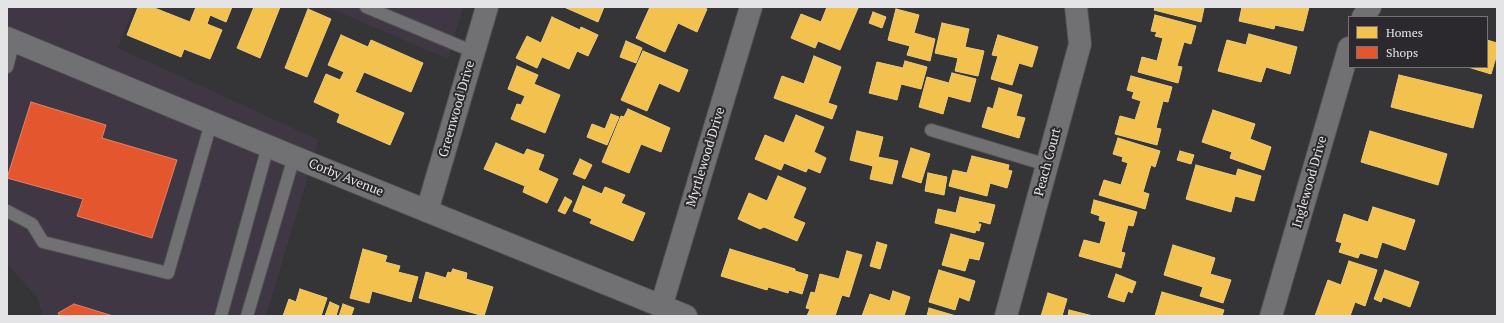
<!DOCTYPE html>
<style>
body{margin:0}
#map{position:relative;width:1504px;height:323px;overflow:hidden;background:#353436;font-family:"PT Serif",serif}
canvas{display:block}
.frame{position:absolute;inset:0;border:8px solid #e4e3e5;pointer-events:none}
.legend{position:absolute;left:1348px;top:16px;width:140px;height:52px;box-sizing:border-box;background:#2b292d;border:1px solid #757377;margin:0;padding:5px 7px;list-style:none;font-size:12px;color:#e4e3e5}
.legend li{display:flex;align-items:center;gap:8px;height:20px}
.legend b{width:20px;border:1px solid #757377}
</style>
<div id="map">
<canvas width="1504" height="323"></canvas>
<div class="frame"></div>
<ul class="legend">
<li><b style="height:11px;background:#f2c14e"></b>Homes</li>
<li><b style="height:11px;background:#e4572e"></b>Shops</li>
</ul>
</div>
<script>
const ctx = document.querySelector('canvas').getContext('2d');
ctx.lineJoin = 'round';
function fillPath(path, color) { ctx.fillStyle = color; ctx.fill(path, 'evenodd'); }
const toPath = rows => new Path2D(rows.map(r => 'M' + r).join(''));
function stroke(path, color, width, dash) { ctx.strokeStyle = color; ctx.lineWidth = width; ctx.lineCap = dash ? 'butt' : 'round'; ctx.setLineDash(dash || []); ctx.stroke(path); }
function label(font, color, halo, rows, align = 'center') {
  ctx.font = font + ' "PT Serif",serif'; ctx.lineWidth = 4; ctx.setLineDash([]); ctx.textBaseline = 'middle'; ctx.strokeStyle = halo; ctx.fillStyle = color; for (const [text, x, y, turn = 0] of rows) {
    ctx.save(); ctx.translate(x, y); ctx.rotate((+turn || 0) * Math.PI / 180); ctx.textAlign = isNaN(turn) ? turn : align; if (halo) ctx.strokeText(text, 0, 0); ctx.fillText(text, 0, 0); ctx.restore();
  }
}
const commercial = toPath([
 [7,7,134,7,118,48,319,140,266,316,43,316,37,297,7,264],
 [327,7,463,7,448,59]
]);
const homes = toPath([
 [138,7,152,7,190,22,196,7,232,7,226,22,210,15,207,24,222,30,210,59,184,49,181,57,127,35,138,7],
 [254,7,280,7,260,58,237,48,254,7],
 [564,7,604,7,598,22,564,7],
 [650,7,702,7,707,9,697,32,678,23,665,52,636,38,650,7],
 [827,7,858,8,840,50,818,41,815,48,791,38,801,14,821,22,827,7],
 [1155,7,1200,7,1204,8,1201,22,1154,10,1155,7],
 [1242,7,1309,7,1303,31,1275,25,1274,29,1239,21,1242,7],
 [308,9,331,19,307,77,285,68,308,9],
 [896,9,919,15,914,33,935,39,930,61,907,55,910,46,888,40,896,9],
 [873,12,886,17,882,28,869,23,873,12],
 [1155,15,1196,26,1191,44,1184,42,1177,66,1182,67,1178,83,1138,72,1142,57,1157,61,1163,38,1155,36,1157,32,1151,31,1155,15],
 [552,17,580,30,581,27,598,35,588,56,577,51,569,69,542,57,537,68,516,58,527,36,541,43,552,17],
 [942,23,969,29,965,47,984,51,978,76,955,71,958,58,935,53,942,23],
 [1249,34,1297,47,1290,74,1266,67,1261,82,1218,71,1227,40,1246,45,1249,34],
 [341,35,368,47,371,40,423,63,411,92,364,72,355,92,404,113,390,145,337,122,340,114,314,102,326,74,340,80,344,72,328,65,341,35],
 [998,35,1038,47,1032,67,1019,63,1012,85,991,79,998,56,992,55,998,35],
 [1487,40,1497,43,1497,54,1491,74,1468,67,1487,67,1487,40],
 [626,41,642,48,636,63,620,57,626,41],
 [643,51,688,70,679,92,659,83,647,111,621,100,643,51],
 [814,56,841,67,828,103,837,106,832,119,774,98,782,76,804,84,814,56],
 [905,61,927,67,921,89,901,84,897,100,869,93,877,62,903,68,905,61],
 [517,66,538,75,534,84,560,95,545,133,511,119,517,104,521,105,525,96,508,89,517,66],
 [952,73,976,79,970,102,948,96,943,114,919,107,927,77,949,83,952,73],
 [1399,75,1482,95,1473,128,1391,107,1399,75],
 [1131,76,1172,87,1168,102,1163,101,1156,128,1161,129,1157,145,1115,134,1120,116,1135,120,1141,101,1132,98,1134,92,1127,90,1131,76],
 [999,88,1022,95,1016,116,1025,118,1019,138,982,127,988,107,993,109,999,88],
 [628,109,670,128,661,152,641,144,629,173,602,162,621,116,624,117,628,109],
 [1213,110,1255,124,1250,139,1271,147,1264,170,1230,158,1232,152,1202,142,1213,110],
 [611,114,619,117,607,145,587,137,592,124,605,129,611,114],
 [796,115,824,127,814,152,826,158,820,173,808,168,806,172,784,163,781,170,755,159,765,135,784,143,796,115],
 [857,131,883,137,878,157,898,161,892,184,870,179,873,166,850,160,857,131],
 [1370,131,1447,154,1438,185,1361,162,1370,131],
 [1118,138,1160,151,1155,167,1151,165,1143,192,1149,194,1145,209,1099,195,1104,180,1121,185,1128,163,1122,161,1123,157,1113,154,1118,138],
 [496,143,524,155,527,149,544,155,538,170,558,179,547,203,523,192,525,186,484,169,496,143],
 [911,148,930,154,921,183,902,177,911,148],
 [1180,151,1194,155,1191,164,1177,160,1180,151],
 [972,156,1009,165,1008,170,1012,171,1007,188,990,183,987,196,949,186,953,170,967,173,972,156],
 [580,159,592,165,585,179,573,174,580,159],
 [1196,165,1236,176,1238,169,1261,176,1254,201,1235,196,1231,212,1186,199,1196,165],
 [928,173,947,177,944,195,925,191,928,173],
 [778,176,806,188,793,218,805,223,797,241,764,227,760,229,738,219,749,193,767,201,778,176],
 [583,186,602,194,605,187,625,195,621,203,645,213,633,241,590,223,592,219,573,211,583,186],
 [565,197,572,201,565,214,558,211,565,197],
 [960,197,995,205,990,224,979,221,978,224,981,224,979,231,976,230,975,233,935,223,938,209,956,213,960,197],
 [1094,200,1137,212,1133,226,1128,225,1121,252,1125,253,1121,268,1079,256,1084,240,1100,244,1106,222,1099,220,1100,216,1091,213,1094,200],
 [1373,207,1415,220,1405,250,1382,242,1377,258,1360,253,1358,258,1339,252,1342,243,1336,241,1344,214,1368,222,1373,207],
 [951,234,984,243,979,260,969,258,965,271,942,265,951,234],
 [877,242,887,245,880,269,870,266,877,242],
 [1173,245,1215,258,1210,274,1231,280,1223,303,1200,296,1203,287,1164,275,1173,245],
 [363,249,387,256,385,262,400,266,398,272,418,277,411,302,372,291,369,303,350,298,363,249],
 [730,249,795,269,795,271,808,275,802,294,789,290,788,293,768,287,767,290,721,276,730,249],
 [847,251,862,255,849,297,842,295,835,316,807,316,810,309,806,308,811,292,815,293,820,274,839,279,847,251],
 [1349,261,1377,270,1365,306,1355,302,1350,316,1315,316,1328,280,1341,285,1349,261],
 [453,269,467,273,466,279,493,287,484,316,419,298,426,272,446,278,448,272,451,273,453,269],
 [939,270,975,281,969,301,959,297,955,310,929,302,939,270],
 [1385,270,1419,282,1410,307,1383,297,1381,302,1374,299,1385,270],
 [1116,274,1136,282,1132,293,1128,291,1124,302,1108,297,1116,274],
 [300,289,327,298,321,316,283,316,289,299,296,302,300,289],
 [893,291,910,297,904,316,862,316,870,294,890,301,893,291],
 [1162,292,1224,310,1222,316,1155,316,1162,292],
 [1048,293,1067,299,1062,316,1041,316,1048,293],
 [330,302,339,306,336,316,325,316,330,302],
 [343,304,354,308,351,316,339,316,343,304],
 [929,308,956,316,927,316,929,308],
 [1069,310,1093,316,1068,316,1069,310]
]);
const shops = toPath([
 [31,102,106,125,102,138,177,160,152,238,77,216,83,199,7,178,31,102],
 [74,304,113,316,60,316,58,313,74,304]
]);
const service = toPath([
 [366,7,474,52],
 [7,67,14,41],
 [931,130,1047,165],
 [7,211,32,224,43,242,168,273,211,123],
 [221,316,268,146],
 [247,316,294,157]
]);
const minor = toPath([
 [1363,17,1370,7],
 [427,211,487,7],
 [661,307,751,7],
 [1006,316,1080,44,1076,7],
 [1271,316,1349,48]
]);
const tertiary = toPath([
 [7,38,294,157,686,316]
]);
const streetNames = [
 ["Greenwood Drive",457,109,-74],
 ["Myrtlewood Drive",706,157,-73],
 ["Peach Court",1048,162,-75],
 ["Corby Avenue",346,178,22],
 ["Inglewood Drive",1310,182,-74]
];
fillPath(commercial, '#403745');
fillPath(homes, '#f2c14e');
stroke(homes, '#eecb7b', 1);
fillPath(shops, '#e4572e');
stroke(shops, '#e48165', 1);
stroke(service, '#515052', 14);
stroke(minor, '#515052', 24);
stroke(tertiary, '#515052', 24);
stroke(service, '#717072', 12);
stroke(minor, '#717072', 22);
stroke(tertiary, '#717072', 22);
label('13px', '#e4e3e5', '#2b292d', streetNames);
</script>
